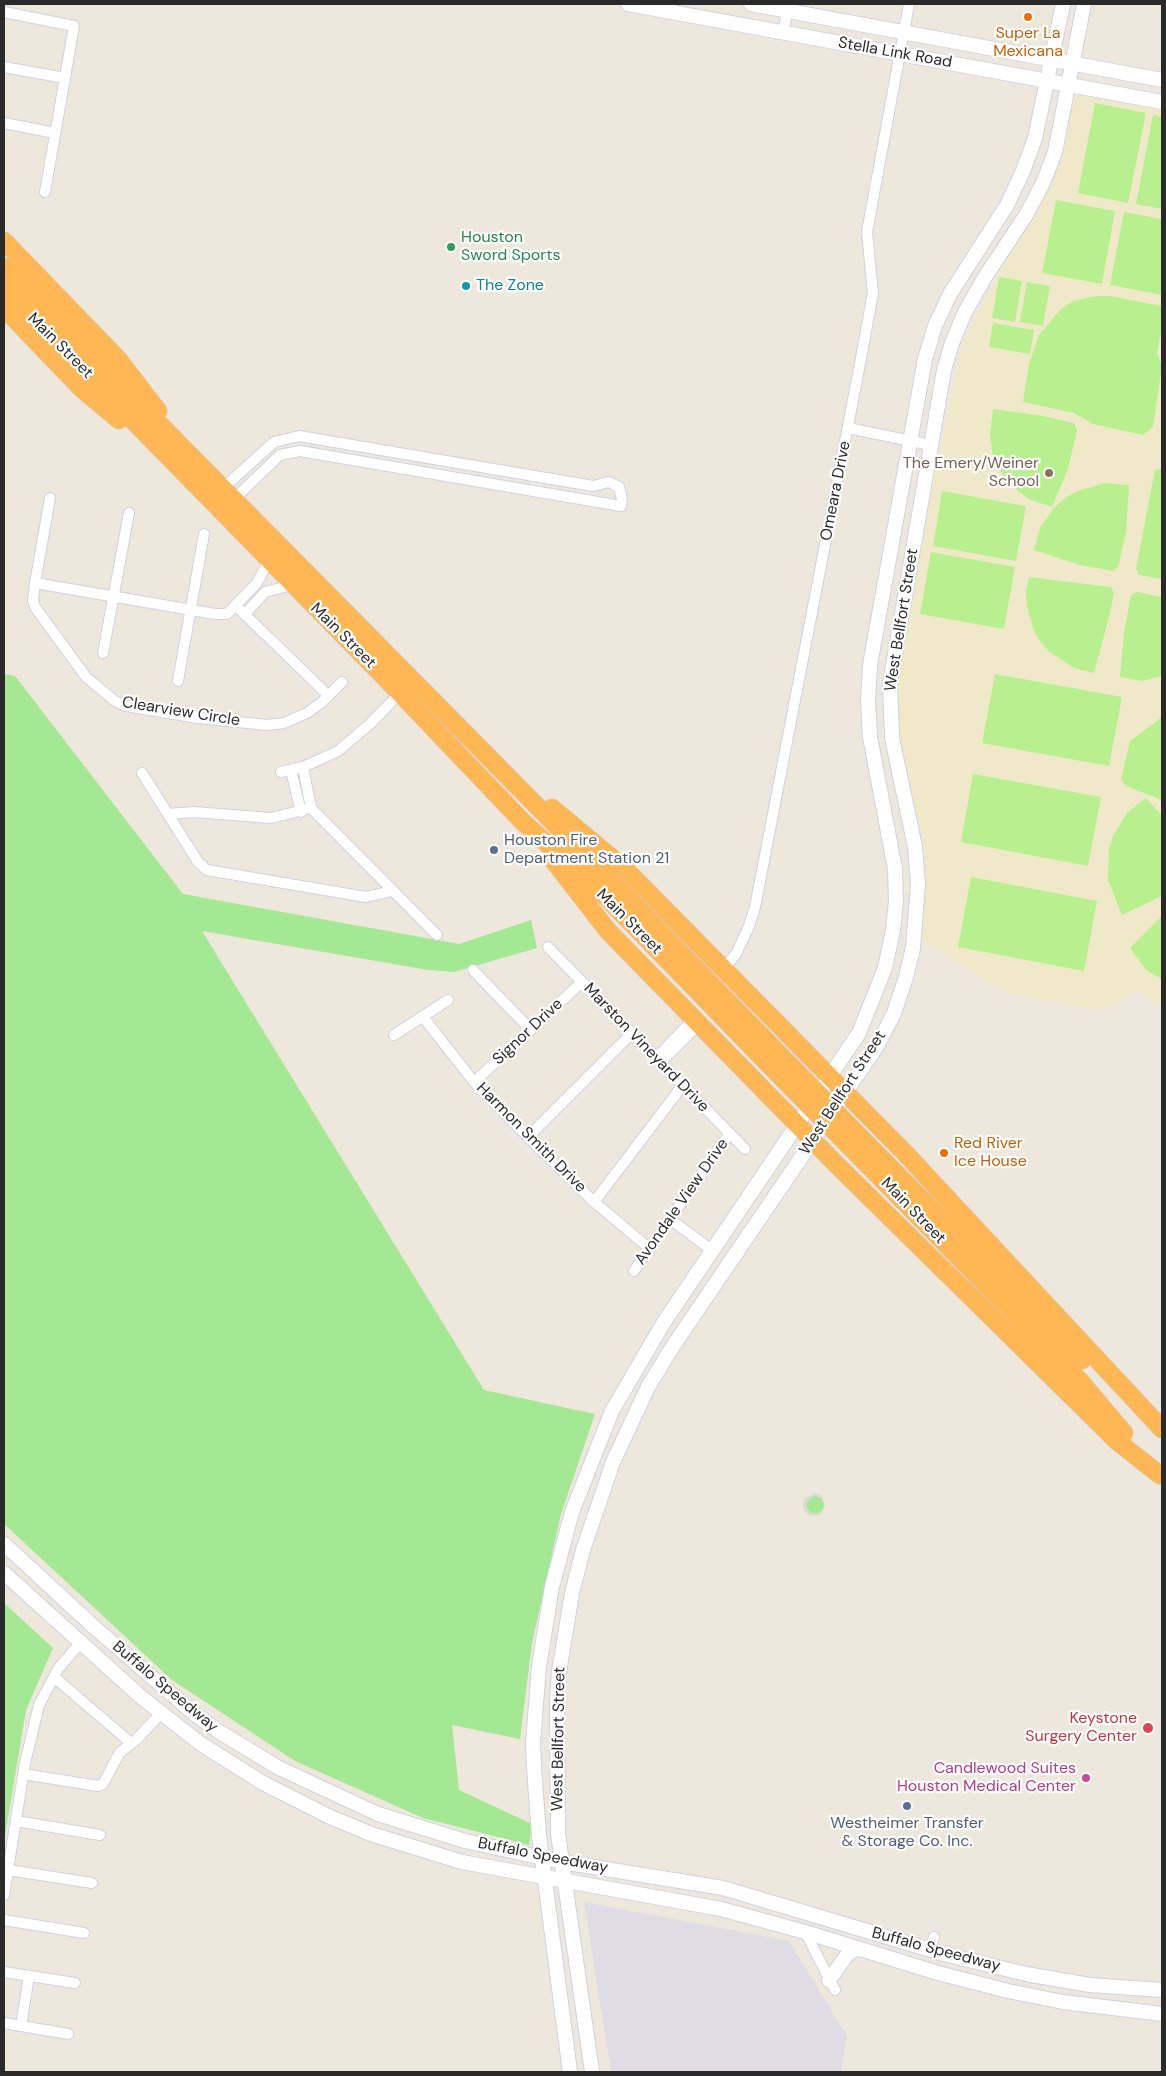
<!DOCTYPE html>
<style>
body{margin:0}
#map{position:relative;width:1166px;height:2076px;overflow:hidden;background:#ede8db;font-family:"DM Sans",sans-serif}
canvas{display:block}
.frame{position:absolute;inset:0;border:5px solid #2a2a2a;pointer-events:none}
</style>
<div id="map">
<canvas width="1166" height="2076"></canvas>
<div class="frame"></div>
</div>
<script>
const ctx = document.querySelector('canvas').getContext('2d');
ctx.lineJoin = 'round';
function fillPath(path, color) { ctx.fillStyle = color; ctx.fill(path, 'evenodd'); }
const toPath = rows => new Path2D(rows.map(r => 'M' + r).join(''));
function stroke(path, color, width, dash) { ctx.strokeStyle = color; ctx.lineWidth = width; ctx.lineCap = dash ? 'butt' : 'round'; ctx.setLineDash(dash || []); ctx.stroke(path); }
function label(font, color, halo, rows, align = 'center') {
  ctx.font = font + ' "DM Sans",sans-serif'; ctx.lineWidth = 4.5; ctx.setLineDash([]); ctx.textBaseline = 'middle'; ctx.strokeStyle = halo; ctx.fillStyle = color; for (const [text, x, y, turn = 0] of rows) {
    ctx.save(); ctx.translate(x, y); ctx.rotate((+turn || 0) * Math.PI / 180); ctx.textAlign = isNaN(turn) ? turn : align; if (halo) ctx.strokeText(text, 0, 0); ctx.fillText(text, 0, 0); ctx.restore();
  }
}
const industrial = toPath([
 [584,1902,789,1941,847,2036,841,2072,611,2072]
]);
const education = toPath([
 [1074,94,1162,110,1162,1004,1137,990,1105,1010,1007,993,920,939,892,709,905,607,965,338,1017,242,1065,145]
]);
const green = toPath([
 [4,674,15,676,183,894,459,944,531,920,537,948,454,972,428,970,202,931,484,1390,595,1414,561,1514,532,1643,520,1739,452,1725,459,1790,532,1824,529,1845,423,1818,295,1761,172,1680,4,1524],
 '806 1505a9 9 0 1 1 18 0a9 9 0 1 1-18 0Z',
 [4,1603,53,1648,26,1710,4,1842]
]);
const pitch = toPath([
 [1095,103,1146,113,1128,203,1078,193],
 [1153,115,1162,117,1162,209,1136,204],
 [1056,200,1115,211,1102,284,1042,273],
 [1124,212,1162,219,1162,295,1110,285],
 [999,277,1022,281,1015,322,992,318],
 [1027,282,1050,286,1043,326,1020,322],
 [1096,296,1110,296,1162,306,1162,327,1157,353,1162,366,1153,427,1143,435,1093,424,1074,413,1023,402,1029,364,1039,335,1061,309,1073,301],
 [993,323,1034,330,1030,354,989,347],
 [993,409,1038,415,1074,423,1077,430,1068,469,1052,507,1028,499,1010,484,998,467,993,456,990,434],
 [1155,469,1162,470,1162,579,1139,575,1136,569],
 [1105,483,1129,485,1126,533,1118,567,1113,571,1080,565,1034,550,1040,528,1054,508,1066,497,1078,491],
 [942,491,1026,506,1016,561,933,546],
 [931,552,1015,567,1004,629,920,614],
 [1029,577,1111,587,1114,593,1110,613,1094,673,1074,668,1050,652,1042,644,1035,633,1027,607,1026,591],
 [1137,592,1162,597,1162,676,1142,681,1120,677,1124,633,1131,595],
 [995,674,1122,697,1109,766,982,743],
 [1162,717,1162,800,1126,786,1121,780,1130,741],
 [973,774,1101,797,1088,866,961,842],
 [1146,798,1162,816,1162,896,1122,915,1108,880,1109,849,1113,836,1127,813],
 [971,877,1097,901,1084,971,958,947],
 [1162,916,1162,979,1147,971,1130,948]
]);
const plaza = toPath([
 [815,1493,822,1496,826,1506,820,1515,812,1516,805,1513,803,1505,805,1498],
 [814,1496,820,1497,825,1504,823,1510,818,1514,810,1512,806,1507,809,1499]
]);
const street = toPath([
 [4,12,74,26,45,192],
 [783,32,789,4],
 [4,67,65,78],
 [4,123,55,133],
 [848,428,931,445],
 [222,489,274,442,299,436,593,486,609,482,619,487,622,499,621,506,300,451,280,455,233,500],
 [50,498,35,583,33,600,35,607,86,677,115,701,126,706,198,718,267,725,284,723,307,713,321,703,342,682],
 [35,583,215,614,227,614,257,583,269,560],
 [236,606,328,695],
 [245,614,265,592,292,585],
 [103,653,129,513],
 [178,681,204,534],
 [303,767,311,808,437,935],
 [291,770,301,812],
 [281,772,303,767,338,751,370,724,400,693],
 [142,773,198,862,207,870,366,897,392,891],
 [168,814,193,812,271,818,311,808],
 [548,947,745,1149],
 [723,969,736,954,749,926,755,907,858,374,873,293,867,232,909,4],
 [473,970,530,1029],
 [423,1017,474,1082,528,1137,594,1202,649,1248],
 [394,1035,448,1000],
 [656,1058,694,1019],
 [661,1062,699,1024],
 [474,1082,582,982],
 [528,1137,632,1033],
 [594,1202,683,1085],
 [670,1219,713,1251],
 [634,1271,730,1133],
 [54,1677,131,1743],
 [23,1774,98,1786,103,1784,120,1752,136,1740,161,1713],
 [16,1821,100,1835],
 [8,1870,92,1883],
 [4,1895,25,1763,39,1705,58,1669,80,1643],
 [4,1920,84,1933],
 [805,1932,835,1990],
 [930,1950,934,1937],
 [4,1972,75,1983],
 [4,2023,68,2034],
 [21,2026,29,1976]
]);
const secondary = toPath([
 [628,4,1162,102],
 [751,4,1162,80],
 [4,1544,94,1627,192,1712,218,1731,279,1768,378,1814,465,1841,562,1862,723,1888,944,1954,1026,1974,1090,1985,1162,1990],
 [4,1573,141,1697,201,1744,263,1783,328,1816,371,1834,462,1862,721,1909,805,1932,938,1973,1008,1991,1063,2002,1162,2014],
 [829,1980,847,1955,856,1948],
 [570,2072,539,1835,534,1768,533,1742,539,1666,552,1587,572,1512,612,1411,664,1322,859,1033,885,968,893,930,896,901,895,869,870,737,868,700,870,665,925,359,935,326,950,294,1007,205,1023,171,1035,138,1063,4],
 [592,2072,558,1834,557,1704,559,1672,572,1593,583,1550,613,1462,648,1387,673,1346,877,1046,894,1013,906,977,913,948,918,884,915,847,892,738,890,683,944,370,952,343,965,312,985,277,1026,215,1043,183,1055,152,1084,4]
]);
const highway = toPath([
 [4,241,118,359,158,411],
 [4,267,614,884,787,1062],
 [4,289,400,693,523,822,605,896,776,1072],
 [4,308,81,388,119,420],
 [552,808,624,868,905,1153,1162,1429],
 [553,860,608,931,836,1164,1118,1442,1160,1475],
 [869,1146,1082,1360],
 [860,1157,1081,1382,1124,1433]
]);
const highwayBridge = toPath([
 [787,1062,869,1146],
 [776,1072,860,1157]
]);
const markers = [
 [1028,17,5,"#e8710a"],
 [451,247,5,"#2e9e5b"],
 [466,286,5,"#0f9aa8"],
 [1049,473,5,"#8d6e63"],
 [494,850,5,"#5c6f8a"],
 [944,1153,5,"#e8710a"],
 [1148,1728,6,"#e0444e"],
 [1086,1778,5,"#d1479c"],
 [907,1806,5,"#5c6f8a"]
];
const foodNames = [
 ["Super La",1028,34],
 ["Mexicana",1028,52],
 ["Red River",954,1144,"left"],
 ["Ice House",954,1162,"left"]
];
const streetNames = [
 ["Stella Link Road",895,53,10],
 ["Main Street",60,346,45],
 ["Omeara Drive",836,491,-79],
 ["West Bellfort Street",902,620,-81],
 ["Main Street",343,636,45],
 ["Clearview Circle",181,712,9],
 ["Main Street",629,922,45],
 ["Signor Drive",528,1032,-43],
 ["Marston Vineyard Drive",646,1048,46],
 ["West Bellfort Street",843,1093,-57],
 ["Harmon Smith Drive",531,1138,45],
 ["Avondale View Drive",682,1202,-55],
 ["Main Street",913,1211,46],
 ["Buffalo Speedway",165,1687,40],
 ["West Bellfort Street",559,1739,-89],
 ["Buffalo Speedway",543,1856,11],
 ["Buffalo Speedway",936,1950,15]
];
const leisureNames = [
 ["Houston",461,238],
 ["Sword Sports",461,256]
];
const cultureNames = [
 ["The Zone",476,286]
];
const educationNames = [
 ["The Emery/Weiner",1039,464],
 ["School",1039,482]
];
const serviceNames = [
 ["Houston Fire",504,841],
 ["Department Station 21",504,859],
 ["Westheimer Transfer",907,1824,"center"],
 ["& Storage Co. Inc.",907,1842,"center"]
];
const healthNames = [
 ["Keystone",1137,1719],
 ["Surgery Center",1137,1737]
];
const hotelNames = [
 ["Candlewood Suites",1076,1769],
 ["Houston Medical Center",1076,1787]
];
fillPath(industrial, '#e0dce5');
fillPath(education, '#f0e9c9');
fillPath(green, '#a4e894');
fillPath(pitch, '#b8f08f');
fillPath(plaza, '#dddad2');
stroke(street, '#d0d1e4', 12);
stroke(secondary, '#d0d1e4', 16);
stroke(highway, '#ccc', 19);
stroke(street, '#fff', 10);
stroke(secondary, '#fff', 14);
stroke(highway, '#ffb755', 18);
stroke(highwayBridge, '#ccc', 19, []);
stroke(highwayBridge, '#ffb755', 18);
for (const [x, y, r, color] of markers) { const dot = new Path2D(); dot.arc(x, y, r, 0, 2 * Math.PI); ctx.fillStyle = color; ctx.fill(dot); stroke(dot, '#fff', 2); }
label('16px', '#c56008', '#fff', foodNames);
label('16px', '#2a2a2a', '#fff', streetNames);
label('16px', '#27864d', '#fff', leisureNames, 'left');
label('16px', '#0d838f', '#fff', cultureNames, 'left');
label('16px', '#785e54', '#fff', educationNames, 'right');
label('16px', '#4e5e75', '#fff', serviceNames, 'left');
label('16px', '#be3a42', '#fff', healthNames, 'right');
label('16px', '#b23c85', '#fff', hotelNames, 'right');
</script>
